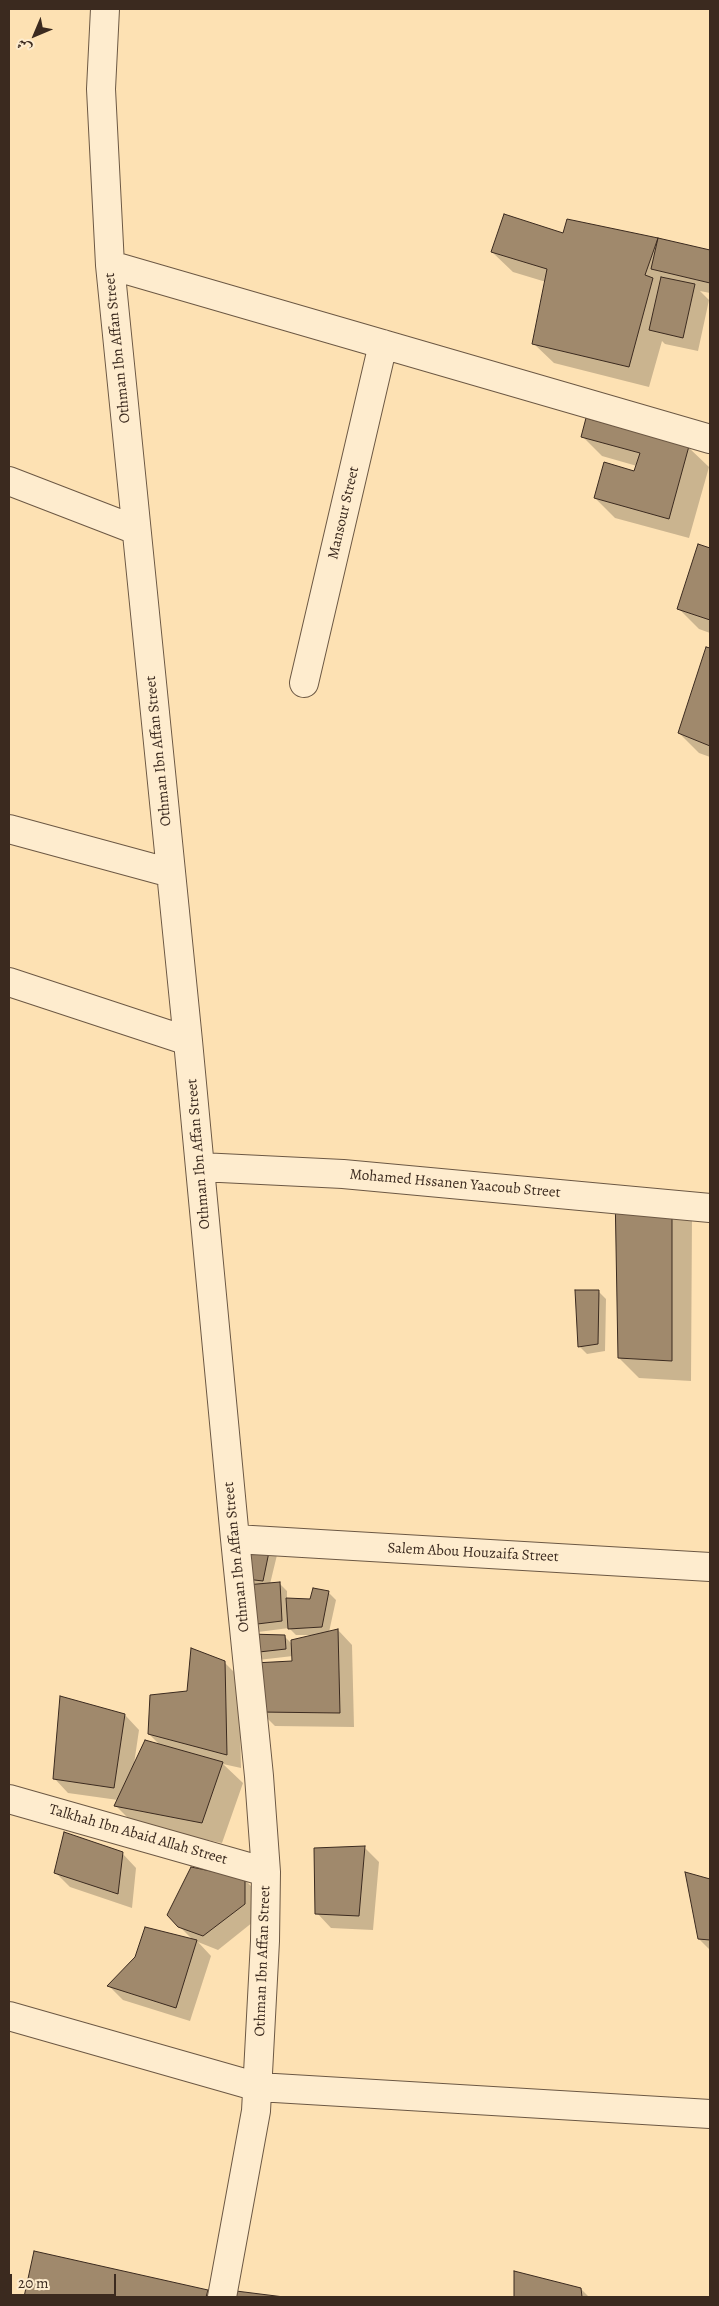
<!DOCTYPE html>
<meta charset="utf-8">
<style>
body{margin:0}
#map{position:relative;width:719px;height:2306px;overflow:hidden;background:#fde1b3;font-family:Alegreya,Amiri,serif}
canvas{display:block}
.frame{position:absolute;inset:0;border:10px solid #3b2a1f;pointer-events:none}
.north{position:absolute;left:10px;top:10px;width:50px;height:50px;-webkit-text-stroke:4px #feecce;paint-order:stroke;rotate:225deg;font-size:14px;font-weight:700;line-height:20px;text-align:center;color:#3b2a1f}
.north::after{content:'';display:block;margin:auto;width:18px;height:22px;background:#3b2a1f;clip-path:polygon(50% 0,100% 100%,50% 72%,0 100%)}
.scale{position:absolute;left:10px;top:2274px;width:106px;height:22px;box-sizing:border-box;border:2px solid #3b2a1f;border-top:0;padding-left:6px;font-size:15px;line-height:18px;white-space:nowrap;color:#3b2a1f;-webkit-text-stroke:4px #feecce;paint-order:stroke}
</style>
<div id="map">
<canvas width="719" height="2306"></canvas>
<div class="frame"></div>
<div class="north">ش</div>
<div class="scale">20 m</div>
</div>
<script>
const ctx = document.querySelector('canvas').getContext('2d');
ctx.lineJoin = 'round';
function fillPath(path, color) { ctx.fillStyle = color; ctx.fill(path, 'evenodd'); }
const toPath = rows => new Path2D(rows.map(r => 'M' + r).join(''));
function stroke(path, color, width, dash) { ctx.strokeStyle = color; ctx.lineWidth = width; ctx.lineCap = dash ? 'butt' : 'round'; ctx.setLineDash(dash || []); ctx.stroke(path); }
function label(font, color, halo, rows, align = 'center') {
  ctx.font = font + ' Alegreya,serif'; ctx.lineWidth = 4; ctx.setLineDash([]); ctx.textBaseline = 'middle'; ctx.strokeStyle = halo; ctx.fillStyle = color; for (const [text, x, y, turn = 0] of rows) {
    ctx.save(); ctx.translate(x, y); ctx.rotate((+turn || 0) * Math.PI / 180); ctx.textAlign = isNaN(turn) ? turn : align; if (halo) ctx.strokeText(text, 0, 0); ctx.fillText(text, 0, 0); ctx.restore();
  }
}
const shadow = toPath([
 [568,220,710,251,710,293,700,291,709,300,698,351,665,344,662,341,649,387,554,363,533,343,546,282,513,272,492,252,564,235],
 [582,436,688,447,709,467,689,538,615,518,595,498,635,473,637,466,602,456],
 [699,546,710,549,710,633,699,629,679,609],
 [707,648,710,649,710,757,699,753,679,733],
 [616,1190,692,1216,691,1381,639,1378,619,1358],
 [599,1292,606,1299,605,1351,587,1354,579,1346],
 [269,1548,277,1555,270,1584,280,1584,287,1591,287,1600,311,1600,314,1590,329,1593,336,1600,329,1632,338,1630,352,1645,354,1727,275,1726,261,1712,293,1662,293,1656,258,1660,251,1653,284,1636,292,1644,314,1635,296,1635,289,1628,258,1632,248,1579],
 [224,1662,239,1677,241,1768,223,1764,243,1783,222,1843,135,1825,115,1805,118,1800,68,1793,54,1778,125,1715,139,1730,134,1764,161,1746,149,1734,188,1692],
 [364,1847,379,1862,373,1930,331,1928,317,1913],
 [122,1853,136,1868,132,1908,70,1887,55,1872],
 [686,1874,710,1880,710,1950,699,1939],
 [244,1879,259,1894,258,1918,218,1950,198,1942,211,1956,190,2021,123,2000,109,1986,194,1941,168,1915],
 [35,2253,207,2291,213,2297,26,2297],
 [515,2273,581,2289,589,2297,515,2297]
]);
const building = toPath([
 [504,214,563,233,567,219,658,238,645,275,653,278,629,367,532,344,547,269,491,252,504,214],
 [658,238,710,250,710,283,651,269,658,238],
 [661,277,695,284,683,338,649,330,661,277],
 [586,418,689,446,669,519,594,498,604,462,634,471,640,453,581,437,586,418],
 [698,544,710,548,710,620,677,609,698,544],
 [706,647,710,648,710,746,678,733,706,647],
 [615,1189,672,1194,672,1361,618,1358,615,1189],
 [575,1290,599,1290,598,1344,578,1347,575,1290],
 [250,1543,270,1547,263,1581,246,1579,250,1543],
 [280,1582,282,1621,249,1625,246,1585,280,1582],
 [313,1588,329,1591,322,1627,288,1629,286,1598,310,1599,313,1588],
 [338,1629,340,1713,260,1712,254,1663,292,1661,291,1640,338,1629],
 [249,1634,285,1635,286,1649,250,1653,249,1634],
 [191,1648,225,1661,227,1755,148,1734,150,1695,187,1691,191,1648],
 [60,1696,125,1714,114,1788,53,1779,60,1696],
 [145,1740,223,1762,202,1823,114,1806,145,1740],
 [64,1832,123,1852,118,1894,54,1873,64,1832],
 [365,1846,359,1916,315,1914,314,1848,365,1846],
 [191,1867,245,1878,245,1904,203,1936,178,1927,167,1915,191,1867],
 [685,1872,710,1879,710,1940,698,1939,685,1872],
 [145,1927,197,1940,176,2008,107,1986,135,1957,145,1927],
 [34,2251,208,2290,206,2297,24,2297,34,2251],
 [514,2271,581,2288,582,2297,514,2297,514,2271],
 [228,2290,284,2297,227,2297,228,2290]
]);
const minor = toPath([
 [105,9,101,89,110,265,188,1041,235,1539,259,1776,266,1872,265,1941,256,2111,222,2297],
 [110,265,710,439],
 [9,481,136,530],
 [304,683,383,344],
 [9,829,171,873],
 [9,982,188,1041],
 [200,1167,343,1174,710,1208],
 [235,1539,710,1567],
 [9,1799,266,1872],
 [9,2016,258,2087,710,2114]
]);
const streetNames = [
 ["Othman Ibn Affan Street",118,348,-96],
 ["Mansour Street",344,513,-77],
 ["Othman Ibn Affan Street",159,751,-96],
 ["Othman Ibn Affan Street",199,1154,-95],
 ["Mohamed Hssanen Yaacoub Street",455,1184,5],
 ["Salem Abou Houzaifa Street",473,1553,3],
 ["Othman Ibn Affan Street",237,1557,-96],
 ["Talkhah Ibn Abaid Allah Street",138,1835,16],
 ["Othman Ibn Affan Street",263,1961,-88]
];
fillPath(shadow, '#0003');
fillPath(building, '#a0896c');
stroke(building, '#3b2a1f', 1);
stroke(minor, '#6c5844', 30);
stroke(minor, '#feecce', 28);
label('15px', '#3b2a1f', '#feecce', streetNames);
</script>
